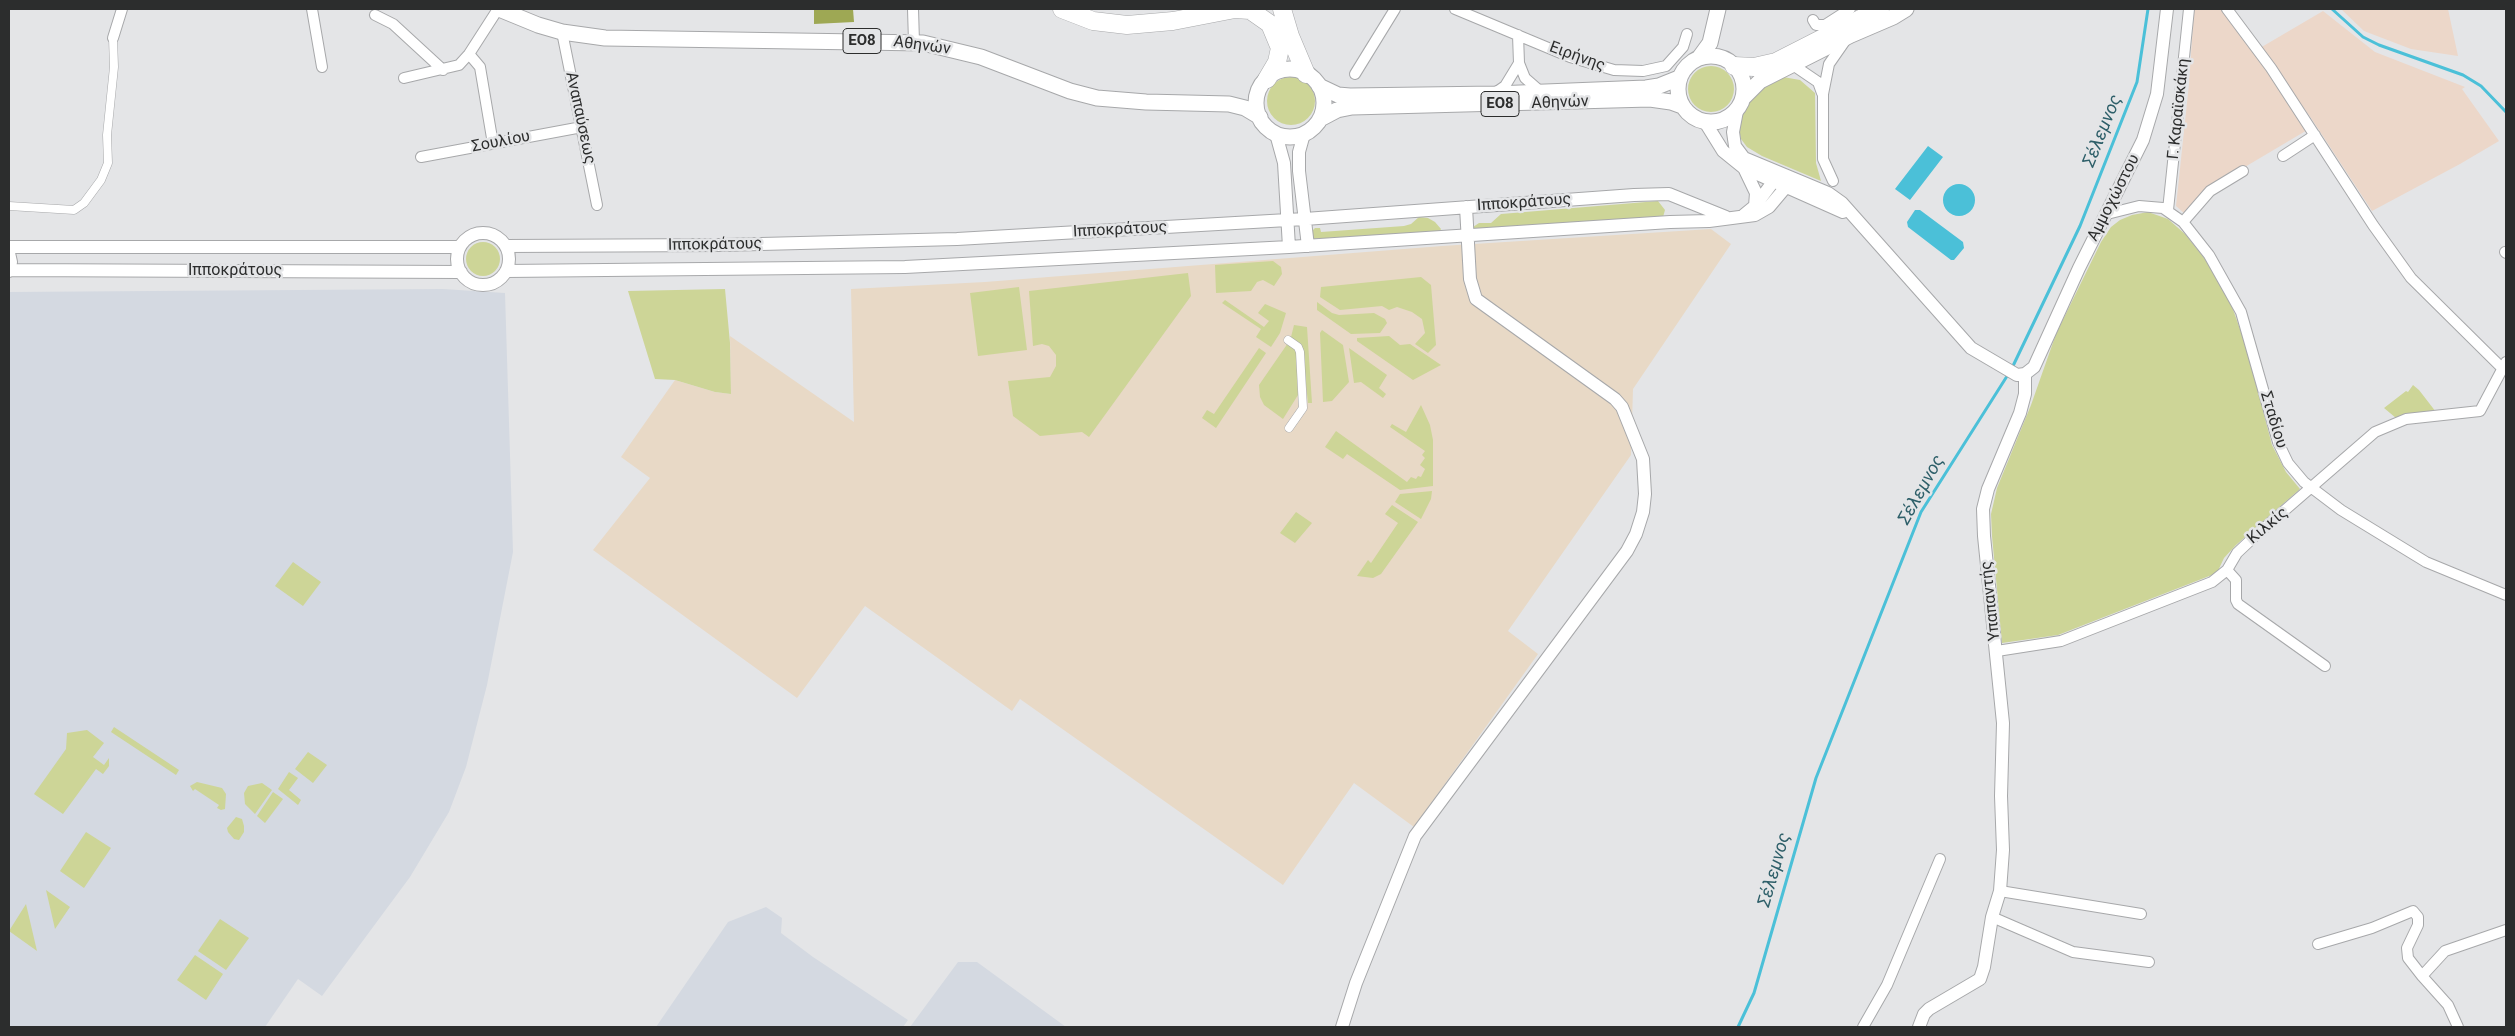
<!DOCTYPE html>
<meta charset="utf-8">
<style>
body{margin:0}
#map{position:relative;width:2515px;height:1036px;overflow:hidden;background:#e4e5e7;font-family:Roboto,sans-serif}
canvas{display:block}
.frame{position:absolute;inset:0;border:10px solid #2c2d2d;pointer-events:none}
</style>
<div id="map">
<canvas width="2515" height="1036"></canvas>
<div class="frame"></div>
</div>
<script>
const ctx = document.querySelector('canvas').getContext('2d');
ctx.lineJoin = 'round';
function fillPath(path, color) { ctx.fillStyle = color; ctx.fill(path, 'evenodd'); }
const toPath = rows => new Path2D(rows.map(r => 'M' + r).join(''));
function stroke(path, color, width, dash) { ctx.strokeStyle = color; ctx.lineWidth = width; ctx.lineCap = dash ? 'butt' : 'round'; ctx.setLineDash(dash || []); ctx.stroke(path); }
function label(font, color, halo, rows, align = 'center') {
  ctx.font = font + ' Roboto,sans-serif'; ctx.lineWidth = 5; ctx.setLineDash([]); ctx.textBaseline = 'middle'; ctx.strokeStyle = halo; ctx.fillStyle = color; for (const [text, x, y, turn = 0] of rows) {
    ctx.save(); ctx.translate(x, y); ctx.rotate((+turn || 0) * Math.PI / 180); ctx.textAlign = isNaN(turn) ? turn : align; if (halo) ctx.strokeText(text, 0, 0); ctx.fillText(text, 0, 0); ctx.restore();
  }
}
const built = toPath([
 [443,289,505,293,513,552,487,685,466,767,449,812,410,877,322,996,298,979,265,1027,9,1027,9,292],
 [766,907,782,918,781,933,813,957,908,1020,903,1027,656,1027,728,922],
 [958,962,977,962,1066,1027,910,1027]
]);
const industrial = toPath([
 [2194,9,2222,9,2309,129,2206,190,2185,214,2176,206,2189,84],
 [2341,9,2448,9,2458,56,2411,49,2364,31],
 [2323,11,2375,52,2465,87,2462,89,2499,141,2460,164,2372,211,2311,118,2260,48]
]);
const medical = toPath([
 [1711,229,1731,244,1633,389,1631,455,1508,631,1538,654,1414,827,1354,783,1283,885,1020,699,1012,711,865,606,797,698,593,550,650,478,621,457,675,380,715,392,731,394,730,336,854,422,851,289,985,282,1442,246]
]);
const green = toPath([
 '1688 89a23 23 0 1 1 46 0a23 23 0 1 1-46 0Z',
 '1267 101a24 24 0 1 1 48 0a24 24 0 1 1-48 0Z',
 [1783,77,1800,80,1815,93,1816,163,1821,181,1762,156,1747,147,1741,139,1738,125,1741,113,1758,87],
 [1658,201,1665,210,1663,217,1475,229,1473,227,1479,223,1491,223,1501,214],
 [2148,212,2168,219,2185,234,2205,259,2230,301,2246,346,2272,445,2286,472,2300,489,2236,545,2224,558,2217,573,2058,635,2002,643,1992,536,1991,514,1997,488,2031,405,2056,334,2101,242,2111,227,2120,220,2132,215],
 [1419,217,1428,218,1435,222,1441,229,1440,231,1312,239,1311,232,1315,228,1320,228,1321,232,1404,226,1411,224],
 '466 259a17 17 0 1 1 34 0a17 17 0 1 1-34 0Z',
 [1273,261,1281,267,1282,274,1274,286,1263,280,1257,282,1251,291,1216,293,1215,265],
 [1188,273,1191,296,1089,437,1082,432,1040,436,1013,416,1008,381,1050,377,1056,366,1056,355,1049,346,1042,344,1033,346,1029,291],
 [1421,277,1431,285,1436,345,1428,353,1415,344,1425,333,1422,319,1412,312,1397,307,1389,310,1382,306,1340,310,1320,297,1321,287],
 [1019,287,1027,350,978,356,970,293],
 [725,289,730,343,731,394,715,392,675,380,655,379,628,291],
 [1225,300,1264,327,1269,321,1258,313,1265,304,1286,313,1280,333,1271,347,1256,337,1261,329,1222,303],
 [1317,302,1332,313,1339,315,1374,313,1385,319,1387,323,1380,333,1351,334,1317,310],
 [1294,325,1307,327,1312,403,1308,403,1302,346,1291,337],
 [1322,330,1343,345,1349,382,1332,401,1323,402,1320,333],
 [1389,336,1400,345,1410,344,1441,365,1413,380,1357,341,1357,338],
 [1288,343,1296,351,1298,395,1283,419,1264,405,1260,397,1259,385],
 [1259,348,1266,353,1216,428,1202,418,1207,410,1214,414],
 [1349,348,1387,375,1379,388,1386,394,1383,398,1361,382,1354,383],
 [2413,385,2419,390,2436,412,2396,418,2384,408,2406,391,2408,392],
 [1421,405,1430,425,1433,440,1433,486,1400,490,1347,454,1343,459,1325,447,1336,431,1407,482,1411,477,1416,479,1418,476,1421,477,1425,469,1420,465,1425,458,1422,455,1425,451,1390,427,1392,424,1406,432],
 [1432,491,1431,499,1421,519,1395,502,1400,494],
 [1392,505,1418,522,1381,574,1373,578,1357,576,1368,560,1371,563,1398,523,1385,514],
 [1296,512,1312,523,1295,543,1280,533],
 [293,562,321,582,303,606,275,586],
 [114,727,179,770,176,775,111,732],
 [87,730,104,743,93,757,104,765,109,758,109,766,103,774,96,769,63,814,34,794,66,749,67,733],
 [308,752,327,765,313,783,295,769],
 [289,772,298,778,289,790,301,800,298,805,278,789],
 [197,782,222,788,226,794,225,809,221,810,217,808,219,805,195,789,193,791,190,786],
 [262,783,272,790,255,814,245,804,244,793,248,786],
 [273,792,283,799,265,823,257,816],
 [236,817,242,819,244,826,244,832,239,840,234,839,228,832,227,828],
 [86,832,111,848,84,888,60,871],
 [46,890,70,907,55,929],
 [26,904,37,951,9,931],
 [220,919,249,938,226,970,198,951],
 [195,955,223,974,206,1000,177,980]
]);
const forest = toPath([
 [814,9,853,9,854,22,814,24]
]);
const water = toPath([
 [1928,146,1943,157,1910,200,1895,189],
 '1943 200a16 16 0 1 1 32 0a16 16 0 1 1-32 0Z',
 [1915,210,1920,210,1963,242,1964,248,1954,260,1951,260,1908,227,1907,222]
]);
const stream = toPath([
 [2332,9,2363,37,2379,45,2463,75,2481,86,2506,112],
 [2012,368,2080,226,2137,82,2148,9],
 [1738,1027,1754,993,1816,778,1921,512,2009,373]
]);
const pedestrian = toPath([
 [9,206,74,210,84,203,101,180,108,163,107,135,114,67,113,38],
 [1288,340,1298,347,1300,352,1303,408,1289,428]
]);
const minor = toPath([
 [312,9,322,67],
 [913,9,914,42],
 [1455,9,1570,57,1614,70,1643,71,1666,66,1683,47,1687,34],
 [2227,9,2271,68,2373,225,2411,278,2503,369],
 [375,15,393,24,443,70],
 [1813,20,1816,25,1825,25,1850,9],
 [562,32,597,205],
 [1518,35,1519,63,1525,78,1541,92],
 [113,38,122,9],
 [469,54,480,67,493,144],
 [1793,65,1818,82,1822,93],
 [1355,74,1395,9],
 [404,78,459,65,469,54,498,9],
 [1495,93,1505,86,1519,63],
 [2283,156,2315,135],
 [421,157,582,127],
 [1833,181,1823,159,1823,94,1829,64,1845,41],
 [2168,210,2189,9],
 [2107,214,2139,206,2163,208,2183,222,2209,255,2241,312,2278,442,2288,463,2304,482,2341,510,2426,562,2506,595],
 [2183,222,2210,191,2243,171],
 [2505,252,2506,253],
 [2227,570,2236,580,2236,600,2238,604,2325,666],
 [1997,651,2061,641,2212,582,2227,570,2237,553,2255,536,2375,432,2406,419,2480,411,2506,362],
 [2000,891,2141,914],
 [1992,917,2073,952,2149,962],
 [2318,944,2372,928,2413,911,2418,917,2418,925,2407,948,2408,958,2422,976,2448,1005,2458,1027],
 [2422,976,2445,951,2506,930],
 [1863,1027,1887,985,1940,859]
]);
const tertiary = toPath([
 [1737,111,1733,132,1735,146,1744,158,1828,193,1842,203,1971,348,2017,375,2025,374,2025,394,2020,413,1988,489,1983,509,1984,536,2003,723,2001,796,2003,850,2000,891,1992,917,1984,967,1980,979,1929,1009,1924,1014,1919,1027],
 [1705,122,1723,151,1744,168,1843,212],
 [1276,134,1284,163,1289,247],
 [1304,134,1299,152,1299,171,1308,246],
 [1744,168,1756,193,1755,206],
 [1744,215,1755,206,1773,182,1780,178],
 '457 259a26 26 0 1 1 52 0a26 26 0 1 1-52 0Z',
 [506,246,722,245,957,239,1305,219,1634,195,1669,194,1726,217],
 [9,247,460,247],
 [9,253,11,262,9,271],
 [9,270,461,272],
 [506,271,905,267,1289,247,1670,222,1709,221,1755,215,1769,207,1785,188,1784,175],
 [2025,374,2034,367,2079,268,2143,140,2157,94,2167,9],
 [1342,1027,1356,983,1415,836,1627,551,1636,534,1643,512,1645,494,1643,459,1622,407,1615,399,1476,299,1470,279,1466,207]
]);
const primary = toPath([
 [499,9,538,25,562,32,605,38,923,43,981,57,1070,91,1097,98,1146,102,1229,104,1245,108,1260,117],
 '1678 89a33 33 0 1 1 66 0a33 33 0 1 1-66 0Z',
 [1699,58,1710,43,1718,9],
 '1256 103a34 34 0 1 1 68 0a34 34 0 1 1-68 0Z',
 [1319,86,1338,95,1350,96,1495,94,1646,88,1659,86,1679,78],
 [1743,98,1760,81,1851,35,1893,17,1906,9],
 [1320,119,1337,110,1352,107,1650,99,1671,102,1682,106]
]);
const motorway = toPath([
 [1062,9,1093,21,1127,25,1173,21,1235,9,1250,10,1270,24,1280,48,1277,62,1267,79],
 [1282,9,1290,36,1306,74],
 [1734,66,1754,67,1776,62,1880,9]
]);
const shields = [
 [862,41,38],
 [1500,104,38]
];
const shieldNames = [
 ["ΕΟ8",862,41],
 ["ΕΟ8",1500,104]
];
const streetNames = [
 ["Αθηνών",922,46,8],
 ["Ειρήνης",1577,57,20],
 ["Αθηνών",1560,103,-2],
 ["Γ. Καραϊσκάκη",2179,109,-84],
 ["Αναπαύσεως",580,118,78],
 ["Σουλίου",501,142,-11],
 ["Αμμοχώστου",2114,198,-63],
 ["Ιπποκράτους",1524,203,-4],
 ["Ιπποκράτους",1120,230,-3],
 ["Ιπποκράτους",715,245,-1],
 ["Ιπποκράτους",235,271],
 ["Σταδίου",2273,420,73],
 ["Κιλκίς",2268,526,-40],
 ["Υπαπαντής",1991,601,-96]
];
const waterNames = [
 ["Σέλεμνος",2103,131,-68],
 ["Σέλεμνος",1922,490,-61],
 ["Σέλεμνος",1775,870,-74]
];
fillPath(built, '#d4d9e1');
fillPath(industrial, '#ecd7c9');
fillPath(medical, '#e8d9c6');
fillPath(green, '#cdd597');
fillPath(forest, '#9ea854');
fillPath(water, '#4bc0d8');
stroke(stream, '#4bc0d8', 3);
stroke(pedestrian, '#a7a8aa', 9);
stroke(minor, '#a7a8aa', 12);
stroke(tertiary, '#a7a8aa', 14);
stroke(primary, '#a7a8aa', 17);
stroke(motorway, '#a7a8aa', 19);
stroke(pedestrian, '#fff', 8);
stroke(minor, '#fff', 10);
stroke(tertiary, '#fff', 12);
stroke(primary, '#fff', 15);
stroke(motorway, '#fff', 18);
for (const [x, y, w] of shields) { const box = new Path2D(); box.roundRect(x - w / 2, y - 12.5, w, 25, 4); ctx.fillStyle = '#e4e5e7'; ctx.fill(box); stroke(box, '#2c2d2d', 1); }
label('bold 15px', '#2c2d2d', null, shieldNames);
label('16px', '#2c2d2d', '#e4e5e7', streetNames);
label('italic 18px', '#2e5f69', '#e4e5e7', waterNames);
</script>
